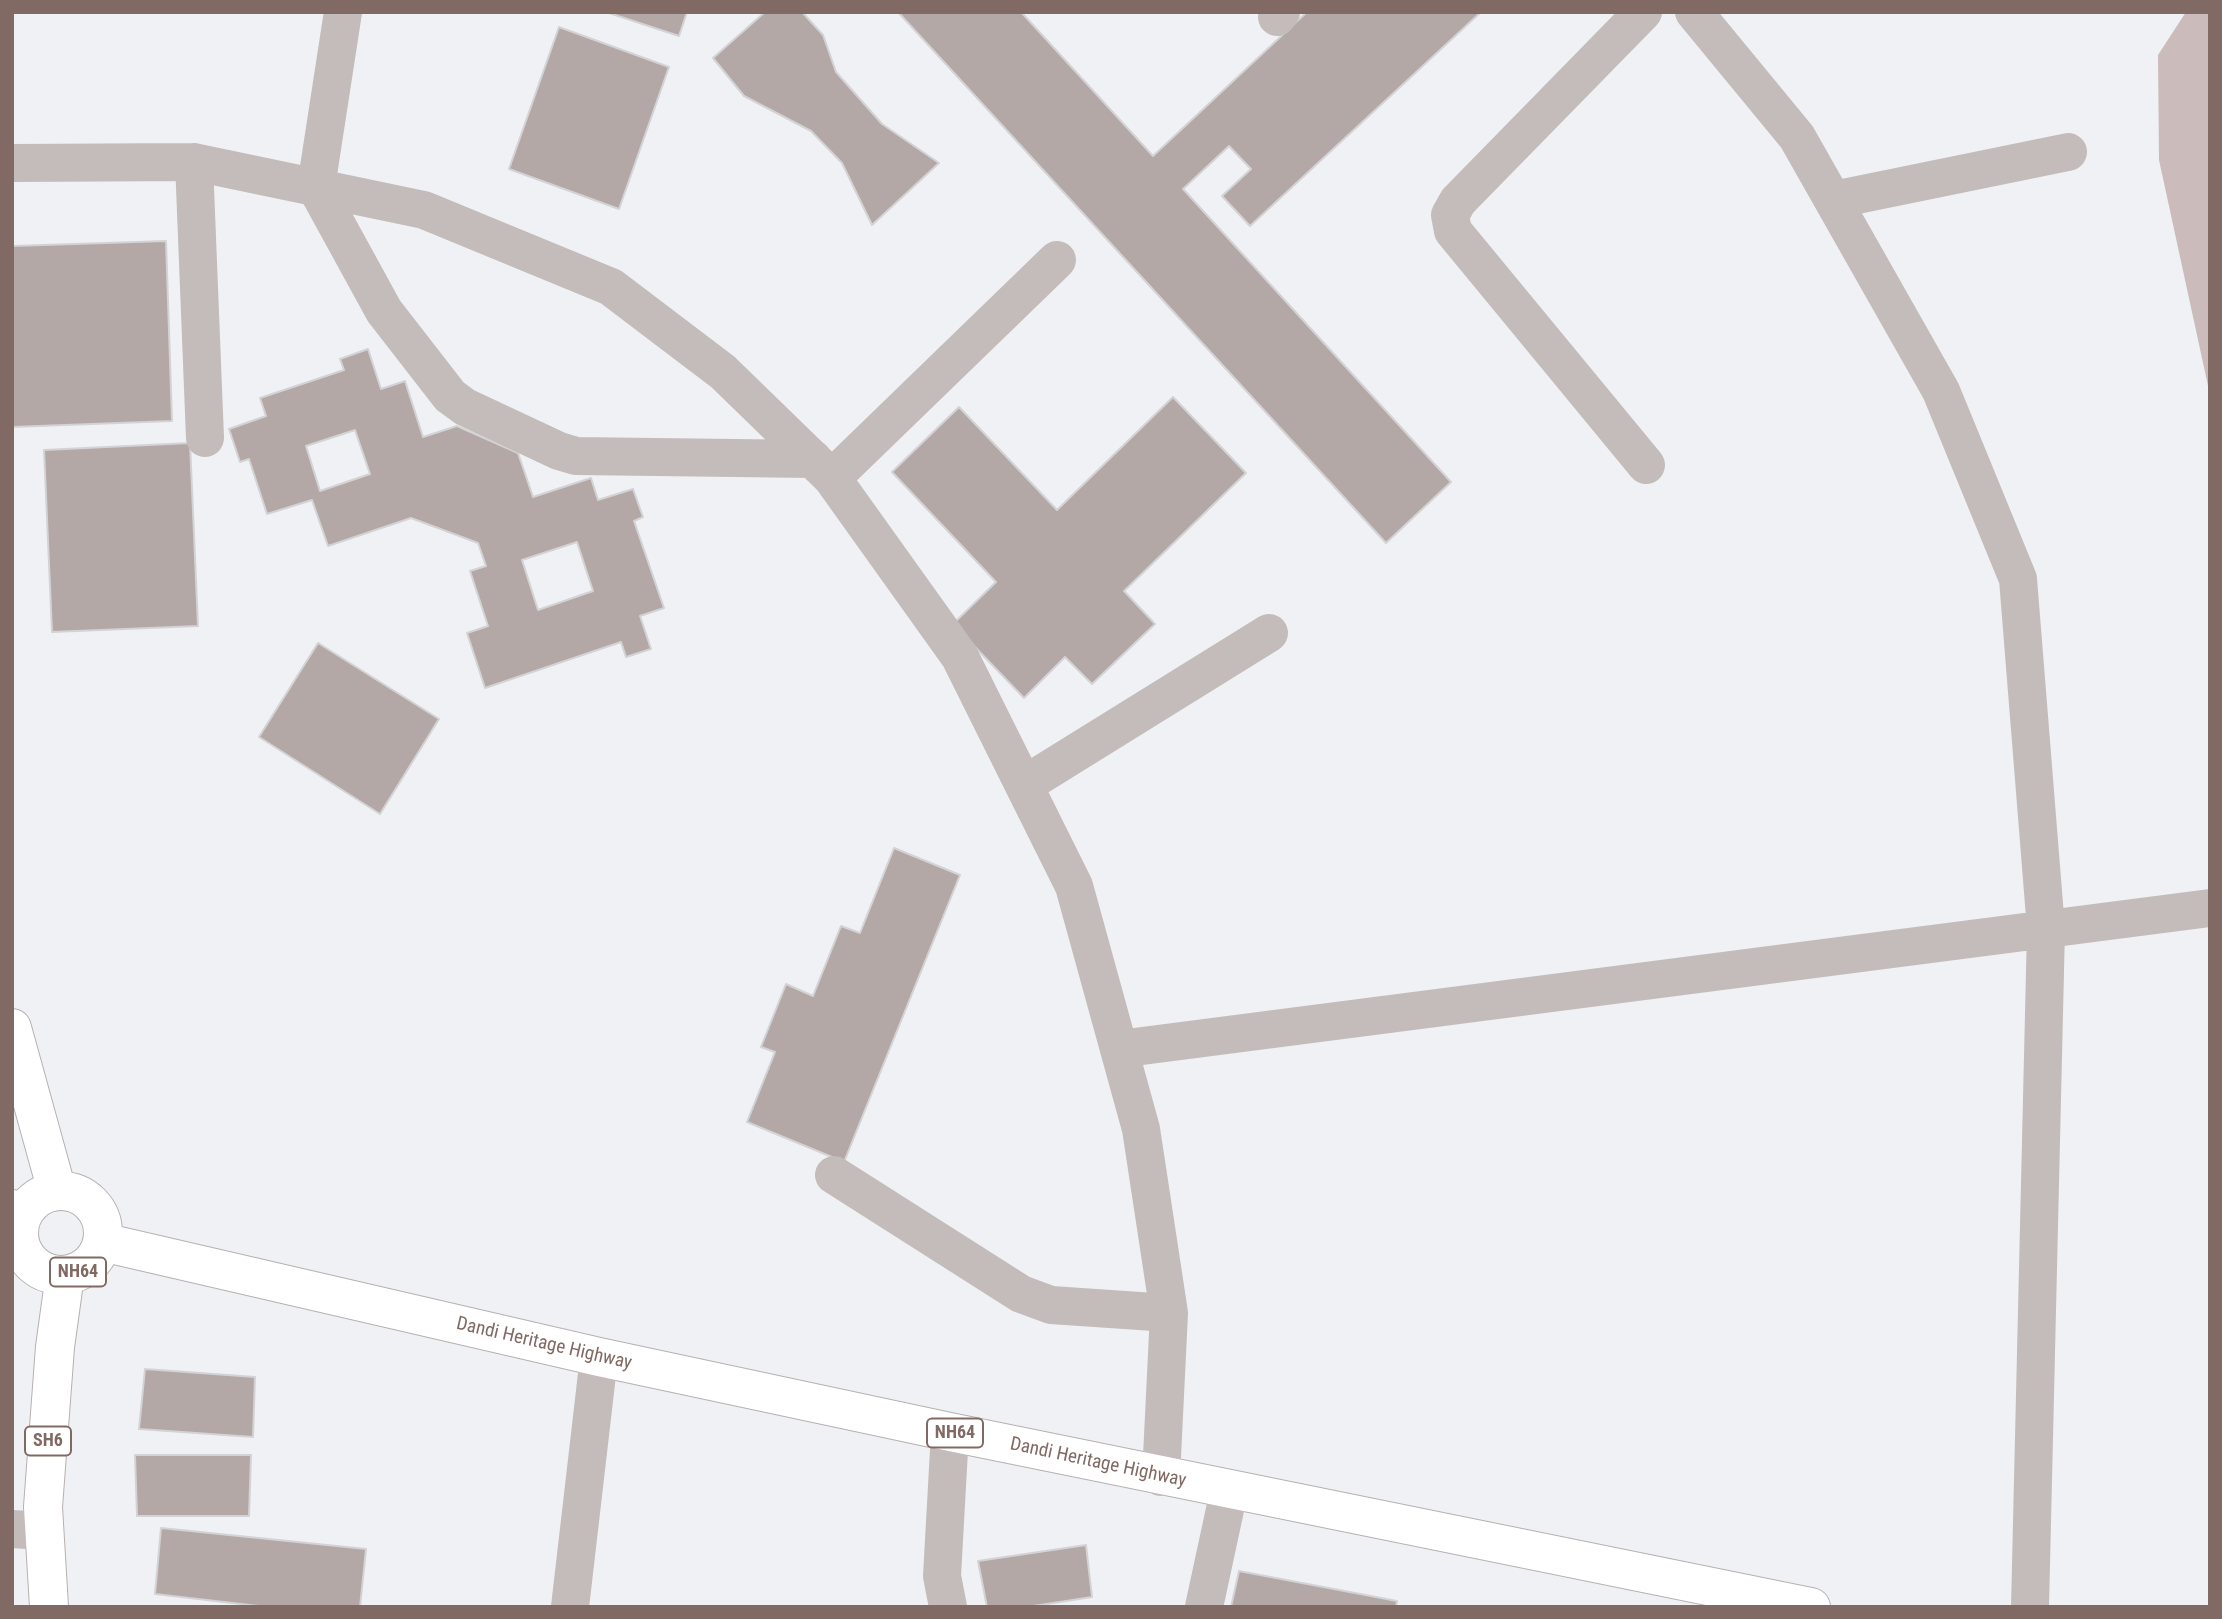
<!DOCTYPE html>
<style>
body{margin:0}
#map{position:relative;width:2222px;height:1619px;overflow:hidden;background:#f0f1f4;font-family:"Roboto Condensed",sans-serif}
canvas{display:block}
.frame{position:absolute;inset:0;border:14px solid #816a63;pointer-events:none}
</style>
<div id="map">
<canvas width="2222" height="1619"></canvas>
<div class="frame"></div>
</div>
<script>
const ctx = document.querySelector('canvas').getContext('2d');
ctx.lineJoin = 'round';
function fillPath(path, color) { ctx.fillStyle = color; ctx.fill(path, 'evenodd'); }
const toPath = rows => new Path2D(rows.map(r => 'M' + r).join(''));
function stroke(path, color, width, dash) { ctx.strokeStyle = color; ctx.lineWidth = width; ctx.lineCap = dash ? 'butt' : 'round'; ctx.setLineDash(dash || []); ctx.stroke(path); }
function label(font, color, halo, rows, align = 'center') {
  ctx.font = font + ' "Roboto Condensed",sans-serif'; ctx.lineWidth = 7; ctx.setLineDash([]); ctx.textBaseline = 'middle'; ctx.strokeStyle = halo; ctx.fillStyle = color; for (const [text, x, y, turn = 0] of rows) {
    ctx.save(); ctx.translate(x, y); ctx.rotate((+turn || 0) * Math.PI / 180); ctx.textAlign = isNaN(turn) ? turn : align; if (halo) ctx.strokeText(text, 0, 0); ctx.fillText(text, 0, 0); ctx.restore();
  }
}
const water = toPath([
 [2186,12,2210,12,2210,395,2159,160,2158,55]
]);
const building = toPath([
 [606,12,687,12,679,36,606,12],
 [765,12,802,12,823,35,836,72,882,124,939,163,872,225,842,163,811,131,744,96,713,58,765,12],
 [898,12,1021,12,1153,156,1307,12,1481,12,1250,226,1222,196,1251,169,1229,146,1183,189,1451,482,1386,543,898,12],
 [559,27,669,67,619,209,509,169,559,27],
 [166,241,172,421,12,427,12,246,166,241],
 [368,349,381,389,405,381,423,437,457,426,518,453,533,497,591,478,598,500,633,489,643,517,634,521,664,608,640,616,651,649,626,657,621,642,485,688,467,633,488,626,470,571,486,566,478,543,411,518,328,546,312,500,267,514,249,459,240,462,229,429,266,416,260,398,344,370,340,359,368,349],
 [355,430,370,474,320,491,306,446,355,430],
 [577,542,593,591,538,610,522,560,577,542],
 [1173,397,1246,473,1124,591,1155,624,1092,684,1065,657,1024,698,953,624,996,582,892,472,959,407,1057,510,1173,397],
 [190,443,198,626,52,632,44,450,190,443],
 [318,643,439,719,380,814,259,737,318,643],
 [894,848,960,875,844,1162,747,1122,775,1052,761,1047,786,984,813,996,841,926,860,933,894,848],
 [145,1369,255,1377,253,1437,139,1429,145,1369],
 [135,1455,251,1455,249,1516,137,1516,135,1455],
 [161,1528,366,1549,360,1607,267,1607,155,1594,161,1528],
 [1086,1545,1092,1597,1027,1607,987,1607,978,1561,1086,1545],
 [1239,1571,1397,1601,1396,1607,1231,1607,1239,1571]
]);
const minor = toPath([
 [343,12,316,187,384,311,450,396,465,407,559,451,576,456,813,459],
 [1643,12,1458,201,1450,215,1453,231,1646,465],
 [1694,12,1797,137,1941,391,2018,579,2046,929,2030,1607],
 [1277,17,1281,12],
 [194,162,205,438],
 [12,163,194,162,424,210,611,287,723,372,832,478,960,657,1074,886,1141,1129,1169,1313,1161,1477],
 [1833,200,2068,152],
 [832,478,1057,260],
 [1024,785,1269,633],
 [1119,1049,2210,908],
 [834,1175,1021,1294,1051,1305,1169,1313],
 [12,1529,44,1531],
 [570,1607,599,1357],
 [948,1607,942,1576,950,1432],
 [1204,1607,1229,1491]
]);
const major = toPath([
 [12,1209,24,1212],
 [49,1607,43,1507,55,1347,65,1275]
]);
const highway = toPath([
 [12,1028,57,1191],
 '19 1233a42 42 0 1 1 84 0a42 42 0 1 1-84 0Z',
 [102,1242,599,1357,950,1432,1811,1607]
]);
const shields = [
 [78,1272,56],
 [955,1433,56],
 [48,1441,46]
];
const shieldNames = [
 ["NH64",78,1272],
 ["NH64",955,1433],
 ["SH6",48,1441]
];
const streetNames = [
 ["Dandi Heritage Highway",544,1344,13],
 ["Dandi Heritage Highway",1098,1463,12]
];
fillPath(water, '#cbbbba');
fillPath(building, '#b3a8a6');
stroke(building, '#d3d3d5', 2);
stroke(major, '#b7b0ae', 40);
stroke(highway, '#b7b1b0', 40);
stroke(minor, '#c3bcba', 38);
stroke(major, '#fff', 38);
stroke(highway, '#fff', 38);
for (const [x, y, w] of shields) { const box = new Path2D(); box.roundRect(x - w / 2, y - 14.5, w, 29, 5); ctx.fillStyle = '#fff'; ctx.fill(box); stroke(box, '#816a63', 2); }
label('bold 18px', '#816a63', null, shieldNames);
label('19px', '#816a63', '#fff', streetNames);
</script>
